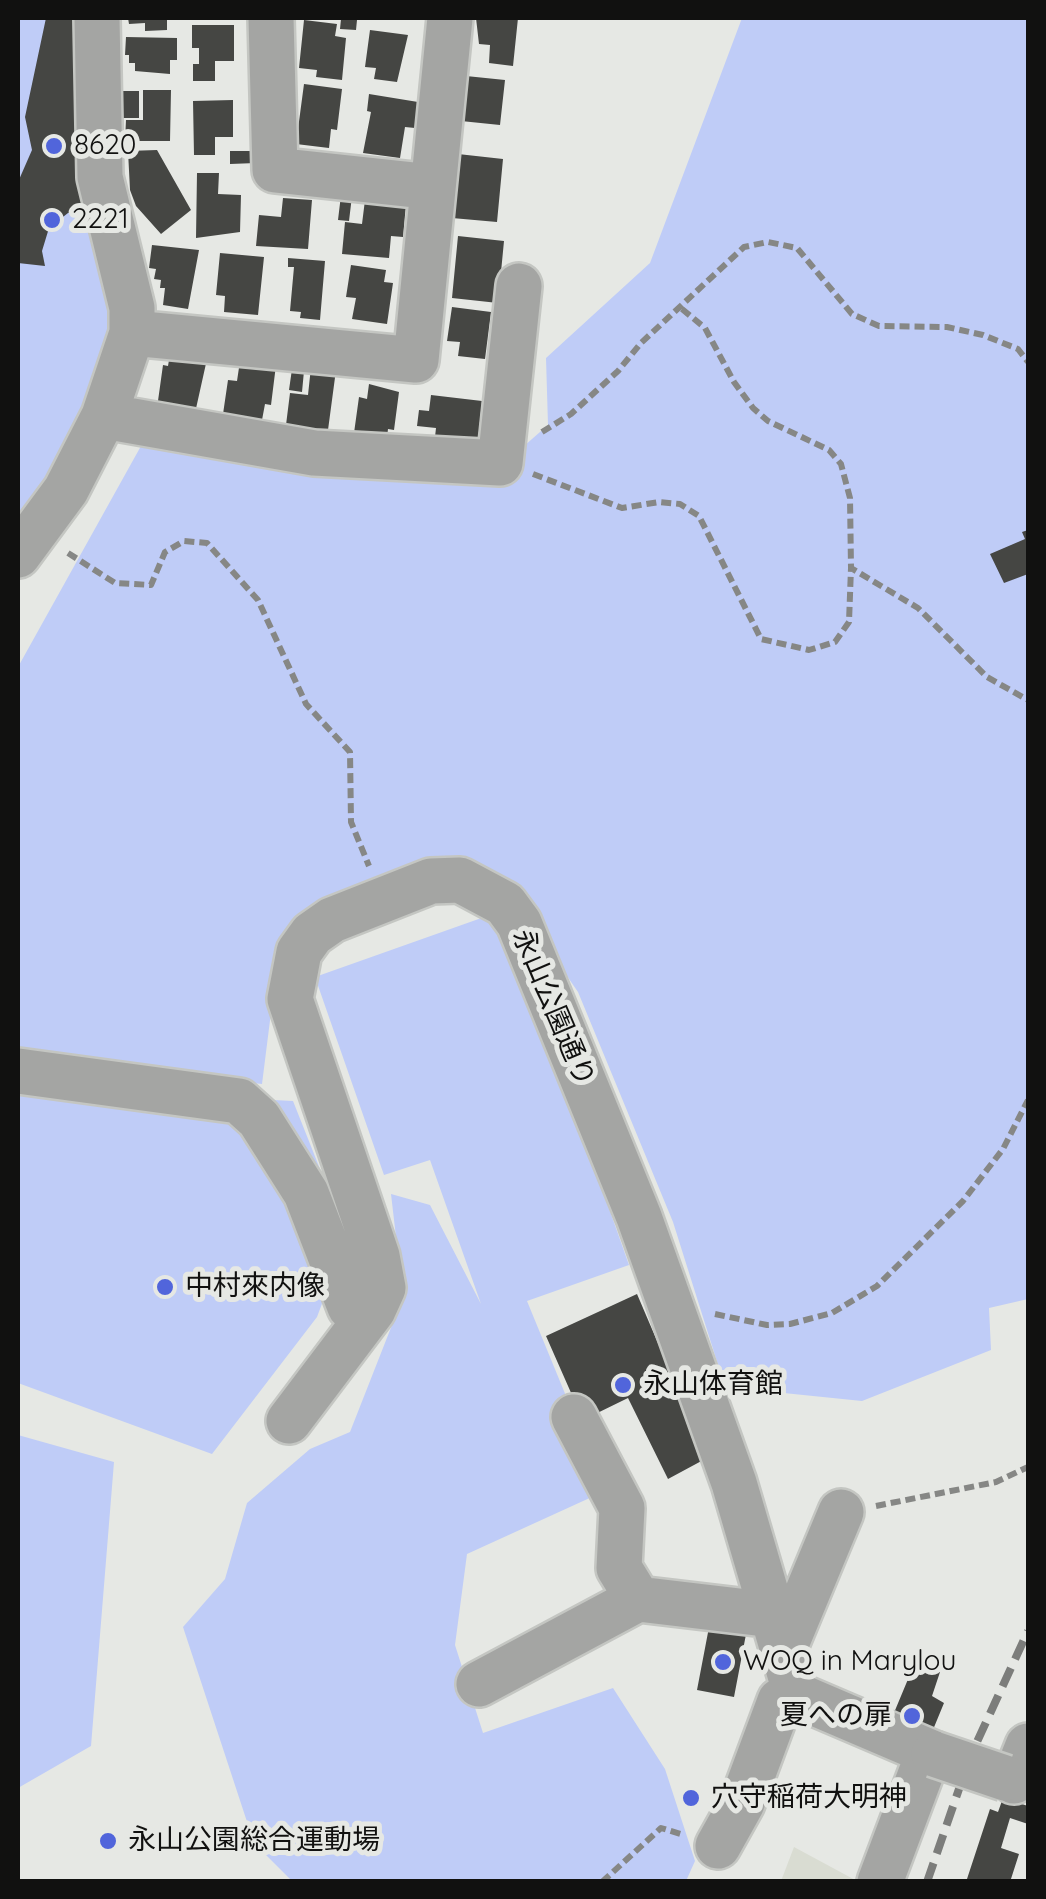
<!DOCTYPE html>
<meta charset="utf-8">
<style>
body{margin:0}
#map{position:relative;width:1046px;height:1899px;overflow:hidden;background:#e6e8e4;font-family:Quicksand,sans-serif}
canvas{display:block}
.frame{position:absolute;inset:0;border:20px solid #111110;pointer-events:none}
</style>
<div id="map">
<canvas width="1046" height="1899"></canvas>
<div class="frame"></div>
</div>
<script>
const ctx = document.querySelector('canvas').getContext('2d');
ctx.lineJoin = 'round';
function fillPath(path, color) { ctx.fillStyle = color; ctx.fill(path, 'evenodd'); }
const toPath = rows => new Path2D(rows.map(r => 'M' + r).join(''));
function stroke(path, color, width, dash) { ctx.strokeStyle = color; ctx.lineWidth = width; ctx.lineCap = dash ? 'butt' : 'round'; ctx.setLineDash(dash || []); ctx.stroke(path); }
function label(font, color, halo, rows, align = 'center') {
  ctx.font = font + ' Quicksand,"Noto Sans JP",sans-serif'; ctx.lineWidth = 10; ctx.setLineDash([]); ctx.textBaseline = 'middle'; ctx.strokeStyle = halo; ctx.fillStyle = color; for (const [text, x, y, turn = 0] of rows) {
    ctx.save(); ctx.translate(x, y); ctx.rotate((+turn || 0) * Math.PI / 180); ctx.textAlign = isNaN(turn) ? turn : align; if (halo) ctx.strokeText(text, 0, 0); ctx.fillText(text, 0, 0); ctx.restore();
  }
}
const built = toPath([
 [794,1847,857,1881,781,1881]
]);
const green = toPath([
 [18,18,85,18,117,285,100,391,18,535],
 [742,18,1028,18,1028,1299,989,1308,991,1350,862,1401,725,1387,673,1222,578,992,498,876,280,941,262,1084,41,1060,18,1049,18,667,146,437,500,467,548,425,546,358,650,263],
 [504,910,629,1265,527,1301,605,1491,467,1554,455,1645,483,1733,613,1688,665,1769,695,1861,686,1881,292,1881,254,1843,183,1627,225,1579,247,1503,310,1449,350,1432,403,1297,391,1194,430,1205,481,1304,430,1160,384,1175,315,977],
 [18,1087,293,1101,347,1237,317,1317,212,1454,18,1383],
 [18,1435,114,1462,91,1746,18,1788]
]);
const building = toPath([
 [46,18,76,18,82,210,68,213,49,228,42,251,45,266,18,263,18,182,32,150,25,117],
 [128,18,167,18,167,30,145,31,145,23,129,24],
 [476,18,518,18,513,66,489,63,490,45,479,44],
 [341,19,357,20,356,30,340,29],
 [304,20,337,24,335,36,346,38,342,80,316,77,317,70,299,68],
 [192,25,234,25,234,61,215,61,215,81,193,81,193,64,199,64,199,48,192,48],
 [370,30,408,35,397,82,374,79,376,68,365,67],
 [126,37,177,38,177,60,170,60,170,74,135,71,135,63,129,63,129,55,125,55],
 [466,76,505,80,500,125,461,121],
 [304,84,342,89,337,130,331,129,329,148,296,144],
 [143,90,171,90,170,141,125,141,126,120,143,120],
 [117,91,139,91,139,118,117,118],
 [369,94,418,102,415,128,405,127,400,158,363,153,371,112,367,111],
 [233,100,233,137,215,137,215,155,194,155,193,101],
 [157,150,191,210,161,234,136,206,130,190,128,151],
 [230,151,255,151,256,163,230,164],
 [458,154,503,159,497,222,452,218],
 [197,173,219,173,218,194,241,195,240,232,196,238],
 [341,195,352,196,349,221,338,220],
 [283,198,312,200,308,249,256,246,259,215,281,217],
 [365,200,406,204,403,237,391,236,389,258,342,254,345,222,362,224],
 [458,236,504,241,498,303,452,298],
 [152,245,199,250,188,309,163,305,165,288,160,288,161,280,154,279,156,269,149,268],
 [220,253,264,257,258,315,224,312,225,296,216,295],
 [288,258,325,261,320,320,300,318,301,312,290,311,294,267,288,267],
 [351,265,386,270,384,282,393,283,387,324,352,319,356,298,346,297],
 [452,307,491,312,485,359,458,356,460,342,447,341],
 [170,354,207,359,195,413,157,408,163,365,168,366],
 [240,361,276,365,271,405,265,404,262,420,223,414,228,380,237,381],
 [311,367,336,370,328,430,286,425,290,393,308,395],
 [292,369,304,371,302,392,289,390],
 [369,384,399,392,394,430,388,429,387,437,354,433,359,397,367,399],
 [431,395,482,401,478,441,435,437,436,428,417,426,419,410,429,411],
 [1028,530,1028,574,1004,583,990,554,1025,539,1022,532],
 [637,1294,707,1458,668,1479,628,1398,583,1420,546,1336],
 [710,1622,747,1629,734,1697,697,1690],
 [916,1660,940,1672,932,1696,944,1703,930,1737,891,1720],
 [1003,1798,1028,1806,1028,1824,1010,1818,1001,1848,1019,1854,1010,1882,966,1882,990,1809,998,1812]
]);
const path = toPath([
 [682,309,705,328,734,382,753,408,768,421,829,450,841,464,850,498,851,568],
 [542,432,571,414,618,371,641,343,744,247,768,242,797,248,852,314,879,326,947,327,983,335,1018,349,1028,362],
 [533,474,622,508,659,502,680,504,699,516,761,639,809,650,835,642,849,622,851,568,918,608,987,677,1028,700],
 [68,553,115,583,151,585,165,552,184,541,207,543,258,600,306,704,350,752,351,822,369,866],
 [715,1314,767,1325,790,1324,832,1313,877,1286,963,1201,1003,1149,1028,1100],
 [876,1506,996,1482,1028,1467],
 [602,1882,661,1828,684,1835]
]);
const minor = toPath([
 [271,18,275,170,433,187],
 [132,333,416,360,450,18],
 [104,416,314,453,500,463,519,286],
 [18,555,66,490,104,416,132,333,132,308,100,177,97,18],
 [18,1071,239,1101,259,1119,306,1193,350,1307,373,1310,383,1288,377,1256,290,999,299,952,312,934,332,920,431,881,460,880,505,904,519,923,639,1217,734,1483,796,1695],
 [574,1417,622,1508,619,1568,638,1599],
 [289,1421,373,1310],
 [784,1649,841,1512],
 [479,1684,638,1599,773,1615],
 [1014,1781,1028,1746],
 [718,1846,742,1803,780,1701,796,1695,934,1754],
 [880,1882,929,1752]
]);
const rail = toPath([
 [927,1882,970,1757,1028,1631]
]);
const minorBridge = toPath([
 [934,1754,1005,1778]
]);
const markers = [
 [54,146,10,"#5165db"],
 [52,220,10,"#5165db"],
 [165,1287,10,"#5165db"],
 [623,1385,10,"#5165db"],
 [723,1662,10,"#5165db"],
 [912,1716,10,"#5165db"],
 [691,1798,10,"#5165db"],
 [108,1841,10,"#5165db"]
];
const poiNames = [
 ["8620",74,146],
 ["2221",72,220],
 ["中村來内像",185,1287],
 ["永山体育館",643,1385],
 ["WOQ in Marylou",743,1662],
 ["夏への扉",892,1716,"right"],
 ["穴守稲荷大明神",711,1798],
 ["永山公園総合運動場",128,1841]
];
const streetNames = [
 ["永山公園通り",553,1008,67]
];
fillPath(built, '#d9dcd2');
fillPath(green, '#bfccf7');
fillPath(building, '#454643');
stroke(minor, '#c4c6c2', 50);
stroke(path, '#868785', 6, [10, 5]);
stroke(minor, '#a4a5a3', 45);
stroke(rail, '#7c7d7b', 8, [20, 10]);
stroke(minorBridge, '#c4c6c2', 50, []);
stroke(minorBridge, '#a4a5a3', 45);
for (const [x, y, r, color] of markers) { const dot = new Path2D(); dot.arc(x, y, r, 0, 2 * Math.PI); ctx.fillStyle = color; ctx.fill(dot); stroke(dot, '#e6e8e4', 4); }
label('28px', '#111110', '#e6e8e4', poiNames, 'left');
label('28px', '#111110', '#e6e8e4', streetNames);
</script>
